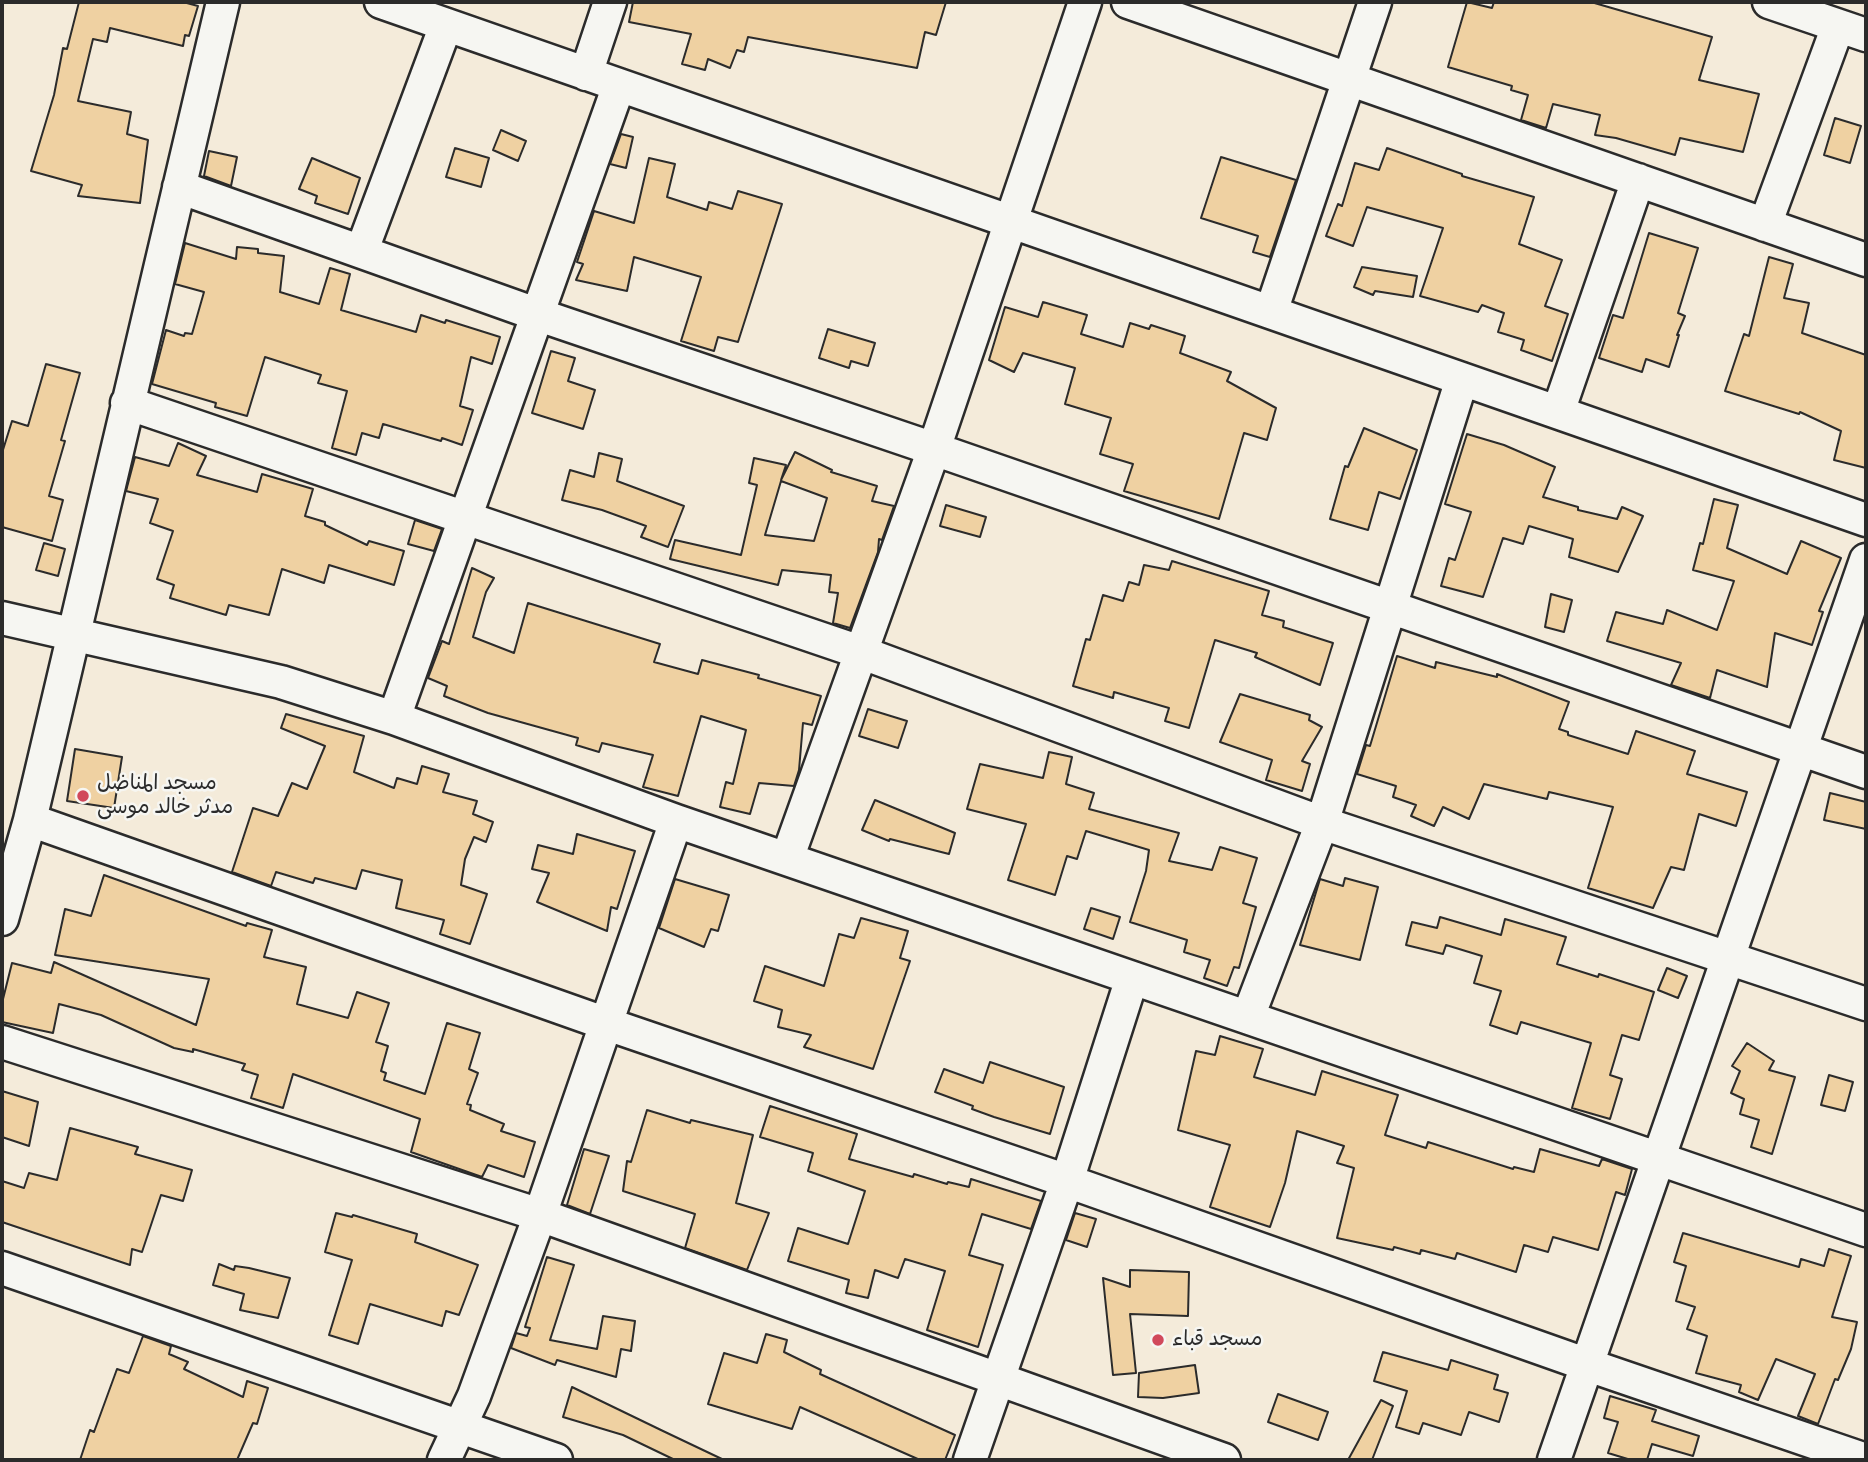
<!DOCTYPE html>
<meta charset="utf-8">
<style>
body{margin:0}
#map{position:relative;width:1868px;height:1462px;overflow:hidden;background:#f4ebda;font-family:Pangolin,sans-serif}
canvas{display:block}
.frame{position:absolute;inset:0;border:4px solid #2b2b2b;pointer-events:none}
</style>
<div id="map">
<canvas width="1868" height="1462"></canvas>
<div class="frame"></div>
</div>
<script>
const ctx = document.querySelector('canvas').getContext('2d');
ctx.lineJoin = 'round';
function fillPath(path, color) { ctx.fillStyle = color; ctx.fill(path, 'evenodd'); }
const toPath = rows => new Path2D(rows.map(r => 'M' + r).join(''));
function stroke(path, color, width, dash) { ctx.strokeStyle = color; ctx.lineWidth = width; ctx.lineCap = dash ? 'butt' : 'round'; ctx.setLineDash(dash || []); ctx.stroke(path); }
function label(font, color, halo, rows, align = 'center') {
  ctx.font = font + ' Pangolin,"Playpen Sans Arabic",sans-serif'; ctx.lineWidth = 5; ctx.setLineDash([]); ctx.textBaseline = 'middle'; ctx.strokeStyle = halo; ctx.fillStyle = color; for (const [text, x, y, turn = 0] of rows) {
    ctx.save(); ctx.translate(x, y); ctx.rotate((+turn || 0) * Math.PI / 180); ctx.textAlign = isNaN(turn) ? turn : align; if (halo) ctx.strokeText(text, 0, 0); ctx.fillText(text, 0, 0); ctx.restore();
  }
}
const building = toPath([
 [79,2,183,2,198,6,189,36,185,35,183,46,110,28,107,42,93,39,78,101,131,112,127,134,148,140,140,203,78,196,82,185,31,171,54,95,63,48,67,49,79,2],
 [633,2,946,2,936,35,925,32,917,68,748,37,744,52,737,50,730,68,708,59,705,70,682,64,691,34,629,22,633,2],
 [1467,2,1492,8,1494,2,1591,2,1712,37,1699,80,1759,94,1743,152,1680,138,1675,155,1616,138,1595,135,1600,115,1553,104,1546,128,1521,120,1528,95,1511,90,1512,86,1448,67,1467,2],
 [1835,118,1861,126,1850,163,1824,155,1835,118],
 [501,130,526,141,518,161,493,150,501,130],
 [621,134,633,137,626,168,610,164,621,134],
 [455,148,489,158,481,187,446,177,455,148],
 [1387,148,1462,174,1462,176,1534,197,1519,244,1562,260,1545,306,1568,314,1552,361,1521,350,1524,340,1498,332,1504,313,1482,305,1478,312,1420,296,1443,228,1367,207,1353,246,1326,236,1338,204,1342,206,1355,163,1379,170,1387,148],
 [209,151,237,157,231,186,204,176,209,151],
 [1221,157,1296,180,1270,257,1253,252,1258,236,1201,218,1221,157],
 [312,158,360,178,348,214,315,203,317,196,299,189,312,158],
 [649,158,675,164,667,197,707,210,709,202,732,209,738,191,782,204,738,342,718,337,714,351,681,341,701,277,634,257,627,291,576,280,583,264,577,262,594,211,634,223,649,158],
 [1649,233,1698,248,1678,313,1685,316,1677,335,1679,335,1669,367,1646,359,1642,372,1599,358,1613,315,1623,318,1649,233],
 [185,243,236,259,237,247,258,249,258,253,284,256,280,292,319,304,330,268,350,274,341,310,416,332,421,315,445,323,446,320,500,337,492,364,471,357,460,406,473,410,462,445,442,438,441,441,383,424,379,438,362,433,356,455,332,448,347,391,318,383,321,375,265,357,247,416,215,407,216,403,152,384,166,330,184,336,185,333,192,334,204,292,175,284,185,243],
 [1769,257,1793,264,1784,298,1809,303,1802,333,1866,355,1866,468,1834,460,1841,431,1800,412,1799,414,1725,391,1744,334,1749,336,1769,257],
 [1362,267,1417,276,1413,297,1375,291,1373,295,1354,287,1362,267],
 [1043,302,1087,315,1081,334,1123,347,1130,323,1149,329,1151,325,1185,336,1180,353,1231,372,1227,381,1276,408,1267,440,1244,433,1219,519,1124,491,1133,464,1100,454,1111,418,1065,404,1075,368,1023,353,1014,372,989,360,1005,307,1038,317,1043,302],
 [828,329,875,343,868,366,851,361,849,368,819,358,828,329],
 [551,351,575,358,568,381,595,390,583,429,532,413,551,351],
 [46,364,80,373,61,440,65,441,49,496,63,500,52,541,2,527,2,453,12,421,28,426,46,364],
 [1364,428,1417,450,1400,499,1379,492,1368,530,1330,519,1345,466,1348,467,1364,428],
 [1467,434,1504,445,1555,467,1543,497,1578,507,1578,510,1617,519,1622,507,1643,516,1618,572,1569,557,1573,539,1529,526,1523,544,1503,538,1483,597,1441,586,1449,558,1455,560,1471,512,1445,504,1467,434],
 [178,443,206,456,197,475,257,492,262,474,313,489,305,516,325,522,325,525,367,545,369,541,404,551,394,585,329,565,324,583,282,569,269,615,229,605,226,615,170,598,174,585,157,579,173,531,150,523,158,499,126,491,135,457,169,466,178,443],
 [795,452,832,470,831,472,877,486,872,501,894,506,882,540,879,539,878,552,850,628,833,623,838,593,829,592,831,575,782,570,778,585,670,559,675,540,741,555,757,485,749,483,754,458,786,465,781,480,795,452],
 [781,481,827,498,814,541,765,535,781,481],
 [599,453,622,459,617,481,684,506,668,547,641,537,646,526,602,510,562,500,570,470,594,477,599,453],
 [1714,499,1738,505,1727,548,1787,574,1801,541,1841,558,1819,611,1823,612,1812,645,1775,633,1767,687,1717,670,1710,698,1671,685,1681,663,1607,641,1616,612,1663,624,1667,610,1717,630,1734,581,1693,570,1700,543,1703,544,1714,499],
 [946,505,986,517,980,537,940,526,946,505],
 [415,520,442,529,434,551,408,544,415,520],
 [44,543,65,549,58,576,36,570,44,543],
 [1172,561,1269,591,1262,615,1284,621,1283,627,1333,643,1320,685,1255,657,1257,653,1215,640,1189,728,1165,721,1169,708,1114,692,1113,698,1073,686,1086,639,1090,640,1103,595,1123,601,1129,582,1139,585,1144,565,1169,570,1172,561],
 [472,568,494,578,486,592,473,637,514,653,528,603,660,644,654,662,698,674,702,660,759,675,758,678,821,696,812,725,803,723,799,770,794,786,759,783,750,814,720,807,726,782,733,784,746,730,701,716,678,796,643,787,653,755,602,743,599,752,576,745,578,738,488,713,444,696,447,686,428,678,442,641,449,644,472,568],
 [1551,594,1572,600,1564,632,1545,627,1551,594],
 [1397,656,1435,668,1436,662,1497,677,1497,674,1569,702,1559,729,1568,732,1568,735,1628,754,1636,731,1695,751,1687,774,1747,792,1736,826,1699,814,1684,870,1671,867,1653,908,1588,888,1613,807,1549,792,1547,799,1484,784,1469,819,1443,807,1434,826,1411,816,1416,805,1393,797,1396,786,1357,774,1366,745,1370,746,1397,656],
 [1240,694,1310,715,1309,720,1322,727,1302,761,1310,764,1302,791,1266,780,1272,760,1220,742,1240,694],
 [868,709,907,721,898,748,859,736,868,709],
 [286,714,364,736,354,772,394,788,397,778,417,784,422,766,449,774,443,792,477,801,473,814,493,822,486,842,474,837,465,859,461,885,487,894,470,944,440,934,444,920,396,908,402,880,362,870,356,889,315,878,313,883,276,872,271,886,232,872,253,808,278,816,292,783,307,789,325,746,281,728,286,714],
 [75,749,122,757,114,808,67,801,75,749],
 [1049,752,1072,757,1066,784,1094,793,1089,809,1179,833,1169,861,1212,870,1220,847,1257,858,1243,903,1256,907,1239,968,1234,967,1227,986,1204,978,1210,960,1184,952,1187,940,1130,922,1146,871,1149,850,1086,831,1077,859,1067,856,1055,895,1008,880,1026,824,967,809,980,764,1043,778,1049,752],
 [1830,793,1866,802,1866,829,1824,820,1830,793],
 [875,800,955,833,949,854,890,839,889,841,862,830,875,800],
 [577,834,635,851,617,909,611,907,607,931,537,902,549,873,532,869,538,845,573,854,577,834],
 [104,875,246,926,247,923,272,930,264,957,306,967,297,1004,348,1018,357,992,389,1003,376,1042,388,1046,381,1071,386,1073,384,1080,425,1094,447,1023,480,1033,469,1069,478,1073,467,1104,471,1105,470,1110,504,1124,501,1131,535,1142,524,1177,488,1165,482,1177,411,1152,420,1119,293,1074,283,1108,251,1098,258,1075,242,1070,245,1064,193,1049,193,1052,174,1048,101,1015,59,1004,53,1033,2,1022,2,1003,12,963,51,973,54,962,196,1025,209,979,55,955,65,909,91,916,104,875],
 [1345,878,1378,887,1360,960,1300,945,1320,879,1343,886,1345,878],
 [675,879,729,895,718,931,711,929,704,947,659,928,675,879],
 [1091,908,1120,917,1113,939,1084,929,1091,908],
 [1440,917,1501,935,1505,919,1566,937,1557,964,1598,977,1599,974,1654,992,1639,1040,1622,1035,1610,1075,1622,1079,1610,1119,1572,1108,1591,1043,1521,1022,1517,1034,1490,1025,1501,991,1474,983,1482,956,1446,945,1443,954,1406,945,1412,922,1437,928,1440,917],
 [861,918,908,931,900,958,910,961,873,1069,804,1047,811,1035,778,1027,782,1010,754,1001,765,966,824,986,839,934,854,938,861,918],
 [1667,968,1687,976,1678,998,1658,990,1667,968],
 [1220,1036,1263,1049,1254,1077,1315,1095,1322,1071,1398,1095,1385,1135,1426,1148,1428,1142,1513,1169,1514,1167,1534,1172,1540,1149,1599,1166,1602,1159,1632,1169,1625,1195,1616,1192,1598,1250,1553,1237,1548,1252,1524,1245,1516,1272,1457,1253,1455,1259,1421,1250,1420,1254,1394,1247,1393,1250,1337,1238,1354,1168,1337,1163,1344,1146,1297,1131,1285,1183,1270,1227,1210,1207,1230,1145,1178,1130,1196,1051,1215,1055,1220,1036],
 [1747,1043,1774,1061,1769,1070,1795,1077,1772,1154,1751,1147,1759,1120,1740,1114,1744,1099,1731,1093,1740,1071,1732,1066,1747,1043],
 [990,1062,1064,1087,1050,1134,994,1117,972,1109,973,1106,935,1092,944,1069,983,1083,990,1062],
 [1829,1075,1853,1082,1845,1111,1821,1105,1829,1075],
 [2,1091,38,1102,29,1146,2,1137,2,1091],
 [770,1106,857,1134,849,1159,913,1177,914,1174,947,1184,948,1182,969,1187,971,1179,1041,1201,1031,1229,982,1214,969,1255,1003,1265,978,1347,927,1330,945,1271,905,1259,898,1278,875,1270,868,1298,846,1293,849,1280,788,1261,798,1228,848,1244,865,1191,808,1171,813,1153,760,1137,770,1106],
 [647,1110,690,1123,691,1120,753,1135,736,1203,769,1213,747,1270,685,1248,695,1214,623,1191,627,1161,631,1162,647,1110],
 [70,1128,138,1147,135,1154,192,1170,183,1201,161,1195,142,1252,132,1249,130,1265,2,1222,2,1181,24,1188,29,1173,57,1180,70,1128],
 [584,1149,609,1156,590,1214,567,1205,584,1149],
 [336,1213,352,1217,353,1215,417,1234,415,1242,478,1265,459,1315,446,1311,442,1326,370,1304,358,1344,329,1335,352,1260,325,1252,336,1213],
 [1075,1213,1096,1219,1087,1247,1066,1240,1075,1213],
 [1683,1233,1799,1267,1801,1259,1824,1266,1829,1249,1851,1256,1832,1317,1857,1322,1851,1349,1838,1380,1835,1379,1818,1424,1798,1416,1815,1374,1776,1359,1758,1400,1739,1392,1741,1385,1696,1373,1707,1336,1687,1329,1695,1307,1676,1301,1686,1266,1674,1262,1683,1233],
 [547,1257,574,1265,550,1340,597,1349,603,1316,635,1321,631,1351,621,1349,616,1377,557,1360,555,1365,511,1348,516,1333,527,1336,530,1328,525,1327,547,1257],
 [219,1264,234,1270,235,1266,249,1268,290,1278,278,1318,240,1310,244,1294,213,1285,219,1264],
 [1130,1270,1189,1272,1188,1316,1130,1314,1136,1373,1113,1375,1103,1278,1130,1287,1130,1270],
 [766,1334,787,1340,784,1352,821,1370,820,1374,955,1435,945,1460,920,1460,800,1407,792,1429,708,1404,724,1353,757,1363,766,1334],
 [143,1336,171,1346,169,1354,188,1362,184,1369,243,1397,247,1381,268,1388,257,1424,253,1423,237,1460,80,1460,90,1430,94,1432,117,1369,129,1373,143,1336],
 [1383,1352,1448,1370,1451,1360,1498,1375,1494,1389,1508,1393,1499,1422,1469,1412,1461,1435,1423,1423,1419,1434,1396,1427,1407,1391,1374,1381,1383,1352],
 [1195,1365,1199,1393,1163,1398,1138,1397,1139,1373,1195,1365],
 [572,1387,663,1431,724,1460,675,1460,623,1435,563,1417,572,1387],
 [1278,1394,1328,1412,1318,1440,1268,1422,1278,1394],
 [1610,1396,1656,1410,1652,1421,1699,1436,1693,1456,1652,1444,1647,1460,1631,1460,1608,1453,1618,1422,1604,1418,1610,1396],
 [1381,1400,1393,1406,1372,1460,1348,1460,1381,1400]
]);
const street = toPath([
 [381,2,1866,520],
 [1128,2,1866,260],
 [1769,2,1866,35],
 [586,74,610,2],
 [179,187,536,314,934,449,1866,772],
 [1765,225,1838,26],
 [362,250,446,25],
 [1271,312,1375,2],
 [127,403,860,652,1322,823,1866,1004],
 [1558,412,1638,180],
 [2,618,281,682,394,718,676,821,1866,1230],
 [394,718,619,85],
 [30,820,223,2],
 [787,859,934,449,1085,2],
 [2,919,30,820,607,1024,1067,1181,1588,1365,1866,1460],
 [1248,1017,1322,823,1462,379],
 [2,1042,540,1215,1224,1460],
 [2,1268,556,1460],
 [444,1460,474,1396,540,1215,676,821],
 [970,1460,1067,1181,1132,978],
 [1554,1460,1866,560]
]);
const markers = [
 [83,796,7,"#d1495b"],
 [1158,1340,7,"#d1495b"]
];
const poiNames = [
 ["مسجد المناضل",97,784],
 ["مدثر خالد موسى",97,808],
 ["مسجد قباء",1172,1340]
];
fillPath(building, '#efd1a2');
stroke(building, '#2b2b2b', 2);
stroke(street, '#2b2b2b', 37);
stroke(street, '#f6f6f2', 32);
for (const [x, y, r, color] of markers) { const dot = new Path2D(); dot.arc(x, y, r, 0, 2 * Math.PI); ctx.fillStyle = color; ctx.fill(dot); stroke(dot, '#f6f6f2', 2.5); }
label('21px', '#2b2b2b', '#f6f6f2', poiNames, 'left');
</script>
